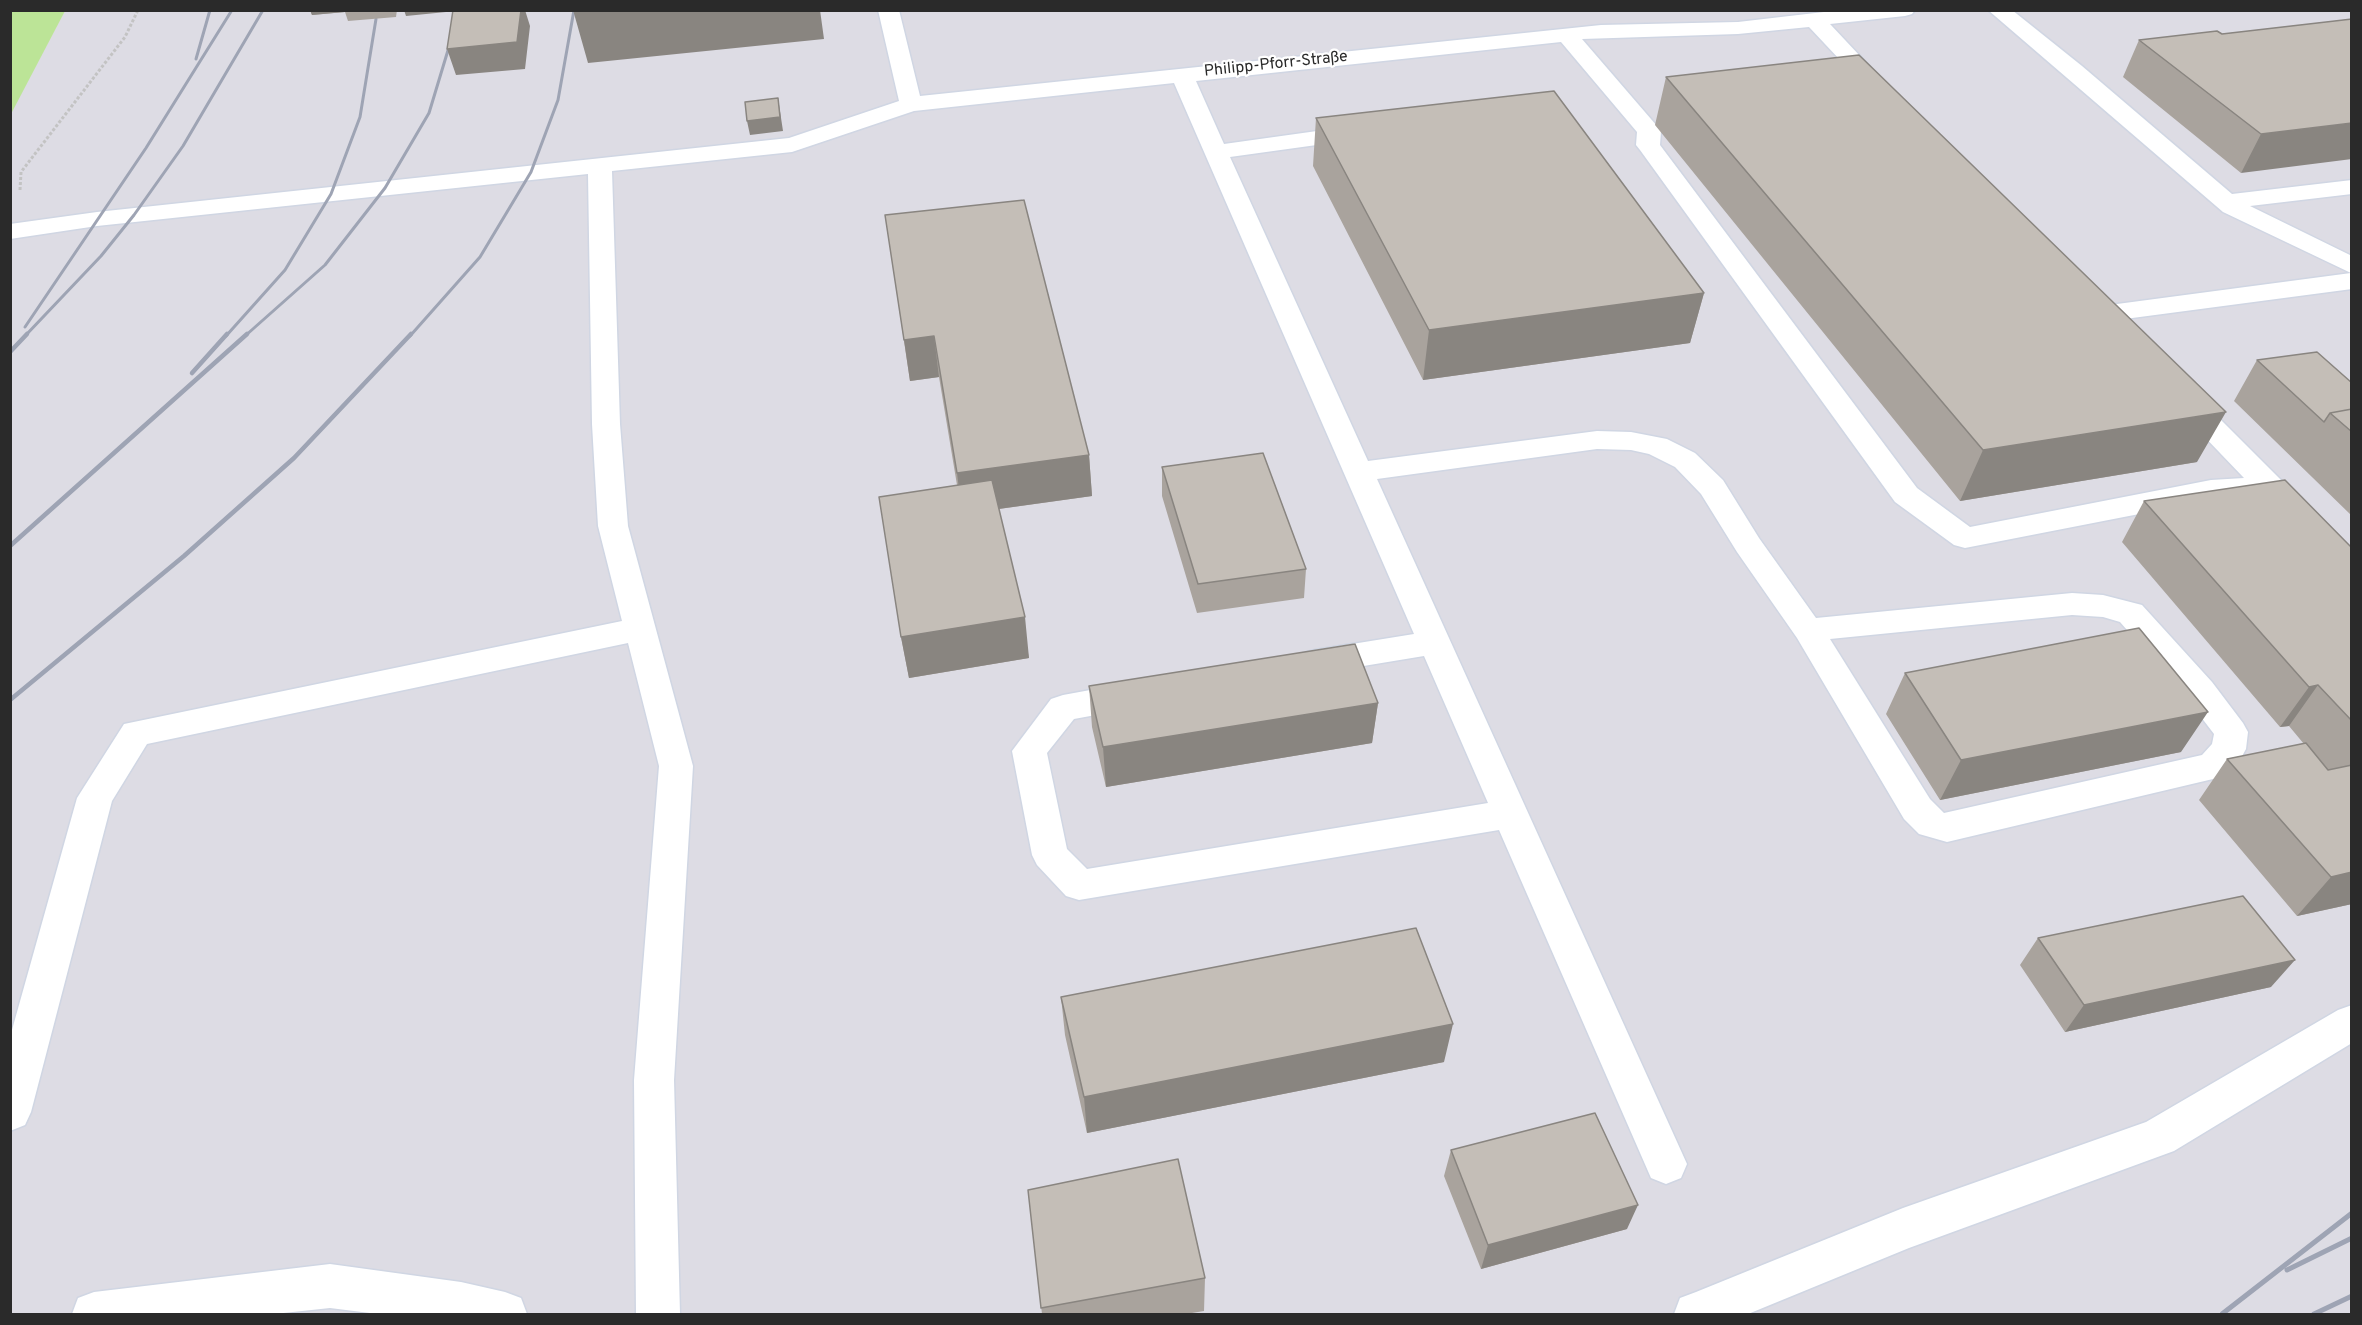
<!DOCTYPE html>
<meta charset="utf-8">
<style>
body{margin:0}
#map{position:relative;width:2362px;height:1325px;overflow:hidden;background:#ece2db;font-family:Overpass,sans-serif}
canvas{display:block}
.frame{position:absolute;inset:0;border:12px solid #2a2a2a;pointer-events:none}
</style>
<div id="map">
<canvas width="2362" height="1325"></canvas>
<div class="frame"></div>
</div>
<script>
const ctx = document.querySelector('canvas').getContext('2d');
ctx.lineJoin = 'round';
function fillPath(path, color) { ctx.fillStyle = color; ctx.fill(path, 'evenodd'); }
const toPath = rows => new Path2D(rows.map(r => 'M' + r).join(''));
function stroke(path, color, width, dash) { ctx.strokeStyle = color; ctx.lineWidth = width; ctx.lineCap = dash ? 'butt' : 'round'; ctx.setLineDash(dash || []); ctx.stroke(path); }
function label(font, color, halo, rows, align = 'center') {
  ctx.font = font + ' Overpass,sans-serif'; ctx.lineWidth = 4.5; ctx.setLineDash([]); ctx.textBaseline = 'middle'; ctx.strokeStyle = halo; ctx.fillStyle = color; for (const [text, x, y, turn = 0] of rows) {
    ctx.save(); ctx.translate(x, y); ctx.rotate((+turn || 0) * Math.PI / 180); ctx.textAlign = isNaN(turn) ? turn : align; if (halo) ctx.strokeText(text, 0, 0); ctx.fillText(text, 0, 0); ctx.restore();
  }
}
const industrial = toPath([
 [65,11,2351,11,2351,1314,11,1314,10,114]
]);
const green = toPath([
 [11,10,65,11,11,114,10,11]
]);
const path = toPath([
 [20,190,21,172,125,37,138,10]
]);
const minor = toPath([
 [878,10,899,10,920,96,1601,25,1738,22,1841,10,1915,10,1912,14,1905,16,1830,24,1891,89,1888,94,1880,96,1872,94,1809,27,1738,34,1582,39,1657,126,1661,131,1660,145,1917,488,1970,527,2211,480,2244,478,2173,404,2169,398,2173,392,2183,389,2193,392,2290,489,2294,496,2290,503,2279,506,2268,503,2262,496,2211,500,1965,548,1954,545,1895,502,1640,150,1636,145,1637,132,1561,42,1196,81,1224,144,1360,125,1368,127,1372,132,1368,137,1360,139,1230,157,1368,461,1597,431,1631,432,1667,439,1695,453,1723,480,1759,538,1816,618,2072,593,2103,595,2142,605,2212,682,2243,723,2248,732,2246,749,2241,758,2225,776,2213,779,1947,842,1919,834,1904,819,1797,638,1737,552,1701,494,1675,467,1649,454,1631,450,1597,449,1377,479,1687,1164,1681,1178,1666,1184,1651,1178,1499,830,1079,900,1066,896,1037,865,1032,855,1012,751,1051,699,1063,695,1134,682,1146,686,1151,695,1146,704,1134,708,1074,719,1047,753,1067,849,1087,869,1488,803,1424,656,1315,674,1303,671,1299,662,1303,653,1315,650,1414,634,1174,83,914,111,792,152,612,171,620,424,628,526,693,766,674,1080,680,1314,636,1314,634,1080,659,766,628,643,147,744,112,801,31,1112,25,1125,10,1131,10,1037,77,798,124,724,622,621,598,526,592,424,588,174,97,226,10,239,10,224,97,212,789,138,899,101,878,10],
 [2072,615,2103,617,2120,622,2188,700,2214,734,2212,744,2202,755,1944,813,1930,799,1830,639,2072,615],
 [1988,10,2012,10,2082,66,2232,194,2352,180,2352,194,2250,206,2352,256,2352,289,2102,322,2093,320,2089,314,2093,308,2102,306,2351,273,2223,212,1988,10],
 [2352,1005,2352,1043,2174,1151,1909,1248,1748,1314,1674,1314,1680,1298,1696,1292,1903,1208,2146,1122,2338,1010,2352,1005],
 [330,1264,461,1282,505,1292,521,1298,527,1314,378,1314,330,1308,274,1314,72,1314,78,1298,94,1292,330,1264]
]);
const railFar2 = toPath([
 [196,59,210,10],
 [25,327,146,148,232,10],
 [25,336,101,256,134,215,183,146,263,10],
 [226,336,285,270,331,194,360,117,376,19],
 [245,336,325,265,385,188,429,113,452,37],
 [410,336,480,257,531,172,558,100,574,10]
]);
const railFar1 = toPath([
 [10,352,27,334],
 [192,373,227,334],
 [10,546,247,334],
 [10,700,184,556,294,458,411,334]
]);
const rail = toPath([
 [2287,1270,2352,1238],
 [2222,1314,2352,1213],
 [2314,1314,2352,1296]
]);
const wall = toPath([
 [310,10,397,10,396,17,348,21,345,12,312,15],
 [2352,19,2241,173,2123,77,2139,40,2222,34],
 [1666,77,2197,462,1960,501,1655,125],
 [1316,118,1704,293,1690,343,1423,380,1313,166],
 [885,215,1089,455,1092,496,999,509,1029,658,909,678,901,637,957,485,939,377,910,381],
 [2257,360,2352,383,2352,516,2234,401],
 [1162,467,1306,569,1304,598,1197,613,1162,496],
 [2144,501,2352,548,2352,904,2297,916,2199,800,2227,759,2304,744,2289,726,2280,727,2122,542],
 [1905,673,2181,752,1940,800,1886,714],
 [1089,686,1378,703,1372,743,1106,787,1092,727],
 [2038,938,2271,987,2065,1032,2020,965],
 [1061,997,1444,1062,1087,1133,1065,1035],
 [1451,1150,1627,1229,1481,1269,1444,1176],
 [1028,1190,1205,1278,1204,1311,1186,1314,1042,1314]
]);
const shadedWall = toPath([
 [310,10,344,10,345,12,312,15],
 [404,10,466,10,406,16],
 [521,10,525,10,530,26,525,69,456,75,447,49],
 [573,10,820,10,824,39,588,63],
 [778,98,783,131,750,135,747,121],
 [2352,123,2352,159,2241,173,2261,134],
 [1704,293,1690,343,1423,380,1429,330],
 [934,336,939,377,910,381,904,340],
 [2226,412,2197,462,1960,501,1983,450],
 [1089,455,1092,496,962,514,957,473],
 [1025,617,1029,658,909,678,901,637],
 [2318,685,2289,726,2280,727,2309,687],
 [1378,703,1372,743,1106,787,1103,747],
 [2208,712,2181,752,1940,800,1961,760],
 [2352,872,2352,904,2297,916,2331,877],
 [2295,960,2271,987,2065,1032,2084,1005],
 [1453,1024,1444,1062,1087,1133,1084,1097],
 [1638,1205,1627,1229,1481,1269,1488,1245]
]);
const building = toPath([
 [453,10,521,10,517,42,447,49,453,10],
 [2352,19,2352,123,2261,134,2139,40,2217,31,2222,34,2352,19],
 [1859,55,2226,412,1983,450,1666,77,1859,55],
 [1554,91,1704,293,1429,330,1316,118,1554,91],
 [778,98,780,117,747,121,745,102,778,98],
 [1024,200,1089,455,957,473,934,336,904,340,885,215,1024,200],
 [2317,352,2352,383,2352,409,2330,413,2324,422,2257,360,2317,352],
 [2352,409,2352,432,2330,413,2352,409],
 [1263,453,1306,569,1198,584,1162,467,1263,453],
 [992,480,1025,617,901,637,879,497,992,480],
 [2285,480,2352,548,2352,721,2318,685,2309,687,2144,501,2285,480],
 [2139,628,2208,712,1961,760,1905,673,2139,628],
 [1355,644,1378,703,1103,747,1089,686,1355,644],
 [2306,743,2328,770,2352,765,2352,872,2331,877,2227,759,2306,743],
 [2243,896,2295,960,2084,1005,2038,938,2243,896],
 [1416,928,1453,1024,1084,1097,1061,997,1416,928],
 [1595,1113,1638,1205,1488,1245,1451,1150,1595,1113],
 [1178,1159,1205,1278,1041,1308,1028,1190,1178,1159]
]);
const farStreetnames = [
 ["Philipp-Pforr-Straße",1276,65,-6]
];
fillPath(industrial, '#dddce4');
fillPath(green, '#bce497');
stroke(minor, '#d0d6e3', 3);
stroke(path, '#c3c3c3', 3, [3, 2]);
fillPath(minor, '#fff');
stroke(railFar2, '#9ea4b4', 3);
stroke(railFar1, '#9ea4b4', 4.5);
stroke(rail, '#9ea4b4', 5);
fillPath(wall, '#a9a39d');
fillPath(shadedWall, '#898580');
fillPath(building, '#c4beb7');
stroke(building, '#898580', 1.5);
label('16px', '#2a2a2a', '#fff', farStreetnames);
</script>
